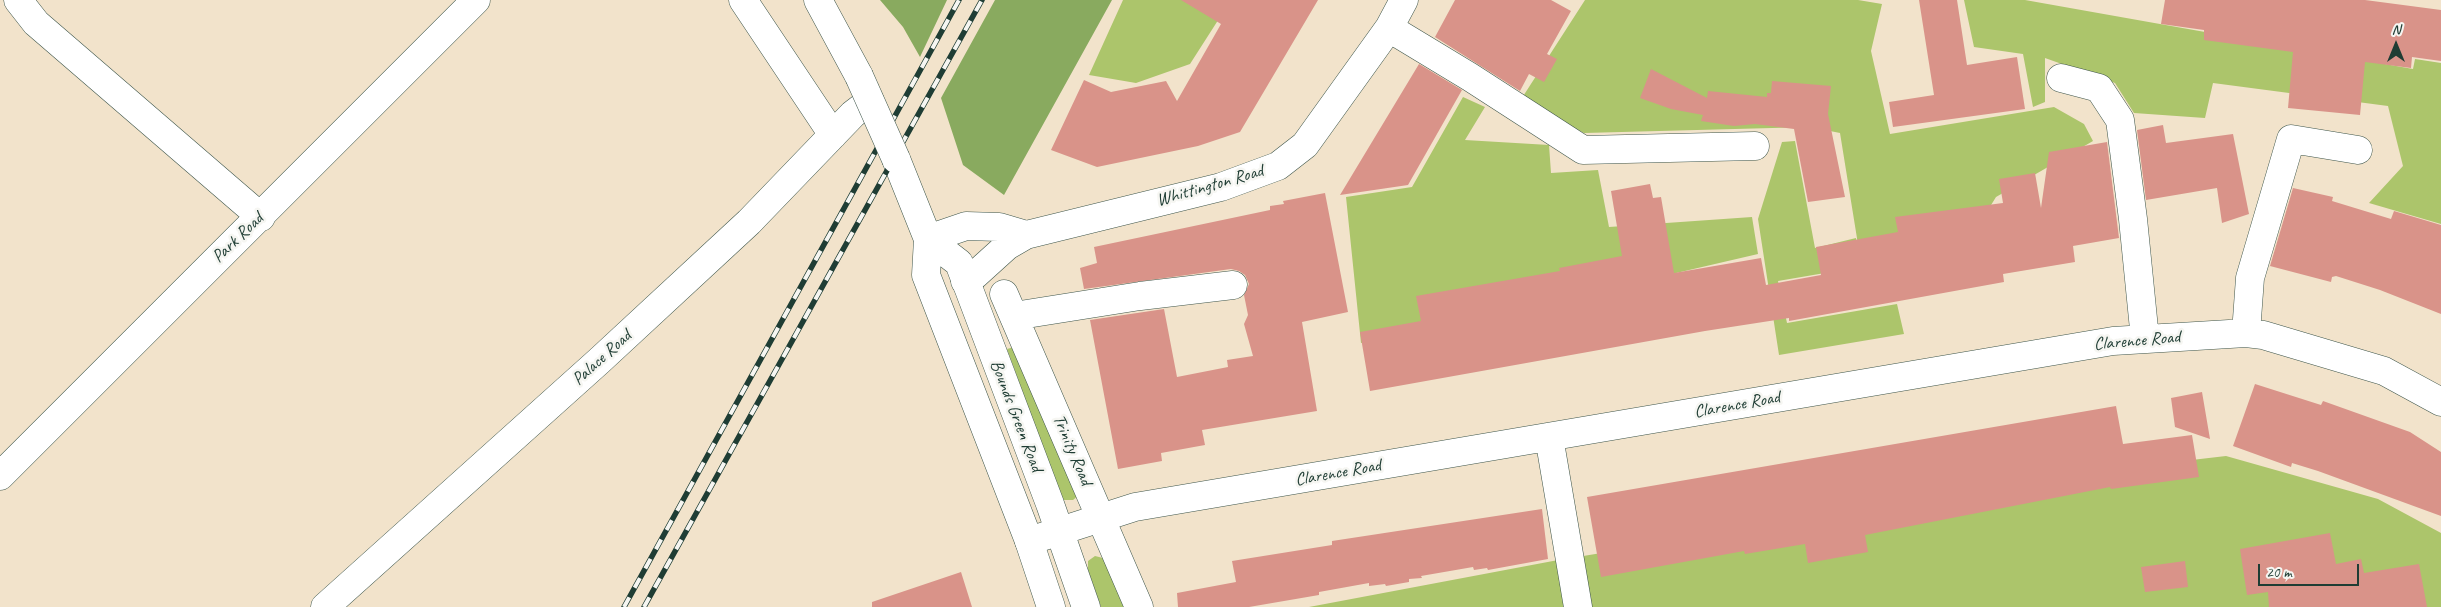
<!DOCTYPE html>
<style>
body{margin:0}
#map{position:relative;width:2441px;height:607px;overflow:hidden;background:#f2e3cb;font-family:Caveat,sans-serif}
canvas{display:block}
.north{position:absolute;left:2371px;top:20px;width:50px;height:50px;-webkit-text-stroke:4px #f6f6f2;paint-order:stroke;rotate:0deg;font-size:14px;font-weight:700;line-height:20px;text-align:center;color:#1f3d34}
.north::after{content:'';display:block;margin:auto;width:18px;height:22px;background:#1f3d34;clip-path:polygon(50% 0,100% 100%,50% 72%,0 100%)}
.scale{position:absolute;left:2258px;top:564px;width:101px;height:22px;box-sizing:border-box;border:2px solid #1f3d34;border-top:0;padding-left:6px;font-size:15px;line-height:18px;white-space:nowrap;color:#1f3d34;-webkit-text-stroke:4px #f6f6f2;paint-order:stroke}
</style>
<div id="map">
<canvas width="2441" height="607"></canvas>
<div class="north">N</div>
<div class="scale">20 m</div>
</div>
<script>
const ctx = document.querySelector('canvas').getContext('2d');
ctx.lineJoin = 'round';
function fillPath(path, color) { ctx.fillStyle = color; ctx.fill(path, 'evenodd'); }
const toPath = rows => new Path2D(rows.map(r => 'M' + r).join(''));
function stroke(path, color, width, dash) { ctx.strokeStyle = color; ctx.lineWidth = width; ctx.lineCap = dash ? 'butt' : 'round'; ctx.setLineDash(dash || []); ctx.stroke(path); }
function label(font, color, halo, rows, align = 'center') {
  ctx.font = font + ' Caveat,sans-serif'; ctx.lineWidth = 5; ctx.setLineDash([]); ctx.textBaseline = 'middle'; ctx.strokeStyle = halo; ctx.fillStyle = color; for (const [text, x, y, turn = 0] of rows) {
    ctx.save(); ctx.translate(x, y); ctx.rotate((+turn || 0) * Math.PI / 180); ctx.textAlign = isNaN(turn) ? turn : align; if (halo) ctx.strokeText(text, 0, 0); ctx.fillText(text, 0, 0); ctx.restore();
  }
}
const green = toPath([
 [1123,0,1231,0,1190,64,1136,83,1089,75],
 [1585,0,1858,0,1882,4,1871,51,1890,134,2054,107,2084,124,2093,141,1996,197,1967,244,1861,263,1840,133,1810,127,1584,133,1520,101],
 [1964,0,2025,0,2413,69,2415,59,2441,63,2441,224,2369,203,2403,166,2388,106,2213,83,2205,118,2134,113,2115,83,2045,58,2045,102,2033,107,2023,54,1974,47],
 [1463,97,1485,107,1465,140,1549,145,1551,173,1598,170,1609,227,1752,217,1758,254,1418,333,1361,343,1346,197,1412,187],
 [1795,141,1815,248,1856,238,1860,267,1778,281,1787,323,1897,304,1904,334,1779,355,1758,219,1782,142],
 [1014,347,1079,495,1073,500,1064,500,1059,492,1007,349],
 [2226,456,2378,499,2441,533,2441,607,1309,607,1553,561,2097,471],
 [1095,556,1103,558,1127,607,1101,607,1088,570,1088,561]
]);
const forest = toPath([
 [880,0,947,0,920,57,903,27],
 [995,0,1112,0,1004,195,963,165,941,98]
]);
const building = toPath([
 [1181,0,1318,0,1240,132,1198,146,1097,167,1051,150,1084,80,1111,92,1166,81,1177,101,1221,24],
 [1455,0,1551,0,1571,11,1547,54,1557,59,1544,82,1529,74,1520,91,1435,37],
 [1919,0,1957,0,1967,65,2017,57,2025,109,1893,127,1889,102,1934,95],
 [2165,0,2365,0,2441,10,2441,61,2412,57,2411,68,2365,62,2360,115,2288,108,2293,52,2204,40,2204,30,2161,24],
 [1419,64,1462,90,1408,185,1340,195],
 [1651,69,1707,98,1708,91,1767,97,1767,93,1771,93,1772,81,1831,86,1828,114,1845,197,1808,202,1794,129,1755,124,1734,126,1701,121,1703,115,1671,109,1640,98],
 [2163,125,2166,143,2233,134,2249,214,2222,223,2217,188,2146,200,2137,130],
 [2107,142,2119,238,2073,246,2075,262,2003,274,2004,282,1789,321,1789,318,1705,331,1370,391,1360,332,1421,321,1416,296,1560,271,1559,268,1622,256,1611,191,1650,184,1653,198,1661,197,1674,273,1761,258,1766,285,1821,275,1816,247,1898,232,1895,217,2003,203,1999,179,2035,173,2041,208,2049,152],
 [2293,188,2333,197,2332,201,2391,219,2394,211,2441,225,2441,314,2380,290,2336,276,2332,277,2331,282,2270,266],
 [1325,193,1348,312,1302,322,1317,411,1202,430,1205,445,1161,453,1162,461,1118,469,1090,320,1164,309,1177,377,1228,367,1227,360,1253,356,1244,324,1248,315,1244,295,1249,284,1245,275,1239,271,1231,269,1084,289,1080,268,1097,263,1094,247,1270,210,1270,206,1284,204,1283,201],
 [2255,384,2321,405,2323,401,2410,432,2441,452,2441,516,2318,471,2292,463,2291,467,2233,446],
 [2202,392,2210,439,2175,427,2171,398],
 [2116,406,2123,444,2192,435,2199,477,2111,489,2110,487,1865,535,1868,552,1808,563,1805,544,1745,554,1744,551,1601,577,1587,497],
 [1542,509,1548,559,1488,570,1487,568,1474,570,1473,567,1421,576,1422,578,1409,579,1409,582,1386,586,1385,584,1369,586,1369,583,1319,592,1319,595,1249,607,1178,607,1177,593,1236,582,1232,561,1332,545,1332,541],
 [2330,533,2336,564,2361,559,2364,573,2419,564,2427,607,2269,607,2268,592,2247,595,2240,549],
 [2185,561,2188,587,2145,592,2141,567],
 [961,572,972,607,872,607,872,602]
]);
const minor = toPath([
 [18,0,36,23,261,217],
 [743,0,833,135],
 [1389,28,1470,77,1583,150,1755,146],
 [2061,78,2099,88,2120,120,2133,219,2145,339],
 [928,239,966,226,999,227,1026,235],
 [965,281,975,275,1007,246,1026,235,1221,187,1278,166,1305,145,1389,28,1404,0],
 [1004,294,1139,607],
 [1014,316,1140,296,1233,285],
 [2246,333,2250,278,2291,139,2358,150],
 [1549,437,1578,607],
 [0,476,476,0],
 [1029,541,1135,507,2113,341,2246,333,2263,335,2384,371,2441,402],
 [325,607,599,361,749,222,853,114,870,101]
]);
const major = toPath([
 [818,0,859,76],
 [896,159,928,239,926,275,1029,541,1051,607],
 [928,239,959,263,1050,504,1086,607]
]);
const rail = toPath([
 [624,607,959,0],
 [644,607,982,0]
]);
const majorBridge = toPath([
 [859,76,896,159]
]);
const streetNames = [
 ["Whittington Road",1210,186,-16],
 ["Park Road",238,238,-44],
 ["Clarence Road",2137,341,-5],
 ["Palace Road",602,358,-42],
 ["Clarence Road",1737,405,-10],
 ["Bounds Green Road",1016,416,69],
 ["Trinity Road",1072,450,67],
 ["Clarence Road",1338,473,-10]
];
fillPath(green, '#acc56b');
fillPath(forest, '#89aa5f');
fillPath(building, '#d99389');
stroke(minor, '#3f564b', 29);
stroke(major, '#3f564b', 29);
stroke(minor, '#fff', 28);
stroke(major, '#fff', 28);
stroke(rail, '#1f3d34', 5.5);
stroke(rail, '#f6f6f2', 4, [11]);
stroke(majorBridge, '#3f564b', 29, []);
stroke(majorBridge, '#fff', 28);
label('18px', '#1f3d34', '#f6f6f2', streetNames);
</script>
